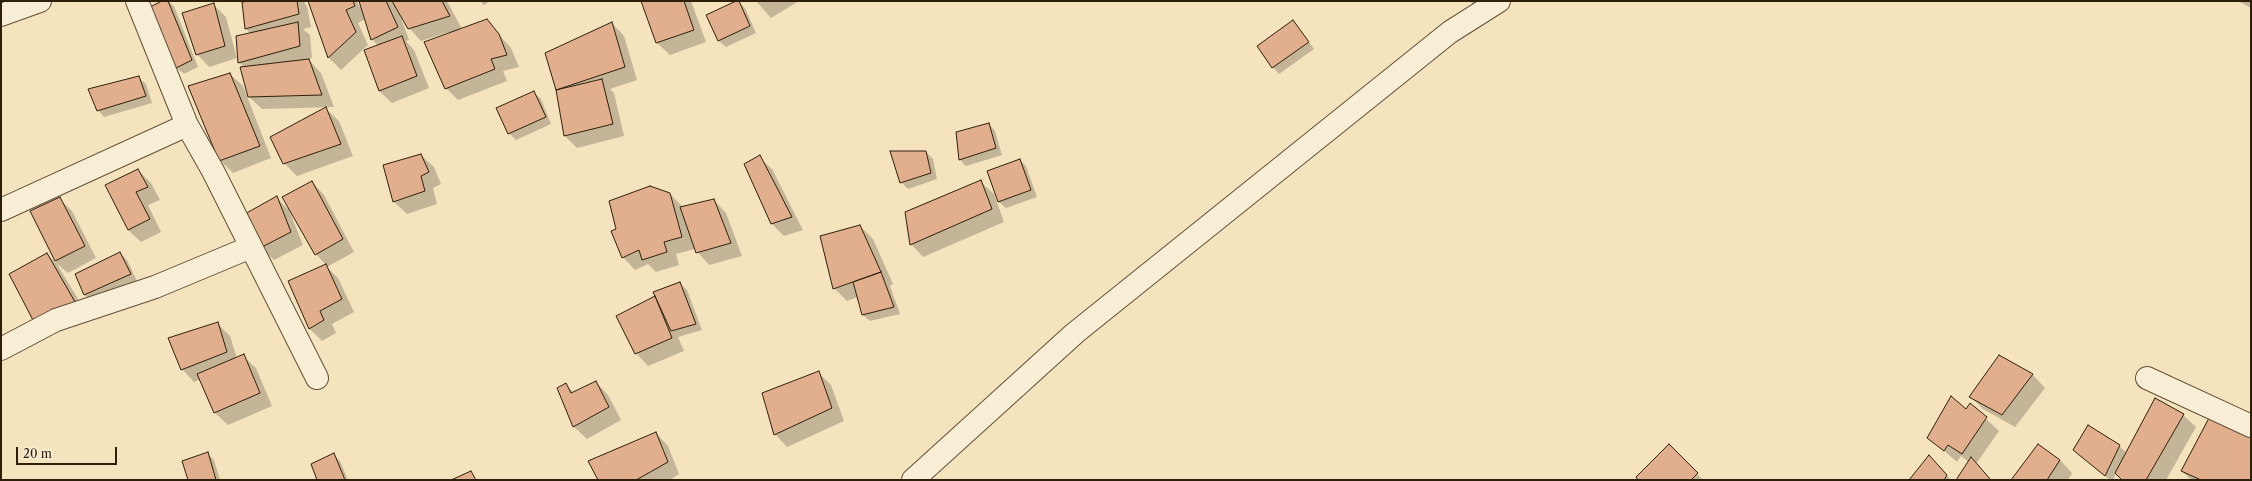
<!DOCTYPE html>
<style>
body{margin:0}
#map{position:relative;width:2252px;height:481px;overflow:hidden;background:#f5e3be;font-family:"Libre Caslon Text",serif}
canvas{display:block}
.frame{position:absolute;inset:0;border:2px solid #2e1f0b;pointer-events:none}
.scale{position:absolute;left:16px;top:447px;width:101px;height:18px;box-sizing:border-box;border:2px solid #2e1f0b;border-top:0;padding-left:5px;font-size:12px;line-height:14px;white-space:nowrap;color:#2e1f0b;-webkit-text-stroke:3px #f8edd5;paint-order:stroke}
</style>
<div id="map">
<canvas width="2252" height="481"></canvas>
<div class="frame"></div>
<div class="scale">20 m</div>
</div>
<script>
const ctx = document.querySelector('canvas').getContext('2d');
ctx.lineJoin = 'round';
function fillPath(path, color) { ctx.fillStyle = color; ctx.fill(path, 'evenodd'); }
const toPath = rows => new Path2D(rows.map(r => 'M' + r).join(''));
function stroke(path, color, width, dash) { ctx.strokeStyle = color; ctx.lineWidth = width; ctx.lineCap = dash ? 'butt' : 'round'; ctx.setLineDash(dash || []); ctx.stroke(path); }
const shadow = toPath([
 [165,1,168,1,174,6,198,67,184,74,177,68,151,8],
 [254,1,303,1,307,6,311,27,303,29,310,35,312,58,308,59,321,73,334,107,262,109,249,97,244,67,239,62,250,33,246,29,243,3],
 [309,1,356,1,362,9,360,1,447,1,462,29,486,20,511,48,519,67,503,71,507,81,458,100,446,88,449,32,421,41,409,28,397,7,409,40,406,41,414,50,429,88,392,103,379,91,365,51,378,46,372,39,365,19,358,23,368,45,341,70,329,58],
 [480,1,490,1,484,5],
 [642,1,691,1,706,42,670,55,657,43],
 [738,1,745,8,756,33,726,47,719,41,707,15],
 [756,1,799,1,771,18],
 [1470,1,1492,1,1478,10],
 [2238,1,2251,1,2251,8],
 [214,5,226,17,237,58,209,67,197,54],
 [1293,21,1314,49,1279,74,1273,67],
 [612,23,624,36,637,80,610,89,614,93,624,136,577,148,565,136,557,90,546,54],
 [230,74,243,86,271,158,233,173,220,160],
 [139,78,146,84,152,103,104,117,98,110],
 [534,93,541,99,551,124,516,140,509,133],
 [326,109,339,121,353,156,297,176,284,163],
 [989,124,995,131,1002,155,966,166,960,160],
 [926,152,933,159,937,179,908,189,901,182],
 [421,155,434,167,441,184,433,188,437,204,407,214,394,202,384,166],
 [759,157,772,169,803,230,784,236,772,224],
 [1020,160,1026,166,1037,197,1006,208,999,202,988,172],
 [138,170,151,183,160,200,148,205,161,232,141,242,128,230],
 [312,182,324,195,354,252,327,267,338,278,354,312,332,324,336,333,322,341,309,328,326,265,316,254],
 [981,182,994,194,1004,222,923,257,911,244],
 [670,194,683,207,714,200,726,213,742,256,709,265,695,249,676,254,679,265,656,272,648,264,635,270,623,257,617,229],
 [277,198,289,210,303,245,274,260,261,248],
 [60,199,72,211,96,258,68,273,57,264,87,314,10,274,47,254,57,264,31,211],
 [860,226,873,239,893,284,890,286,900,314,870,321,863,315,858,297,847,301,834,288],
 [120,253,127,260,137,281,91,302,85,295,76,275],
 [680,283,687,290,702,330,678,337,684,351,648,366,636,353,617,316],
 [217,323,230,336,237,358,243,356,256,368,272,406,228,425,215,413,201,379,194,382,182,369],
 [1999,357,2033,375,2045,388,2015,427,1983,409,1971,397],
 [819,373,831,385,844,421,787,447,775,434],
 [596,382,608,395,621,420,587,439,574,427,558,389,566,385,574,393],
 [1970,404,1999,431,1976,464,1990,480,1957,480,1969,462,1961,456,1957,462,1928,437,1967,410],
 [2183,415,2196,427,2166,480,2123,480,2116,473,2113,480,2110,480,2074,450,2119,446,2127,453],
 [656,433,668,446,679,474,670,480,599,480],
 [2251,438,2251,480,2191,480,2182,471],
 [1669,445,1703,480,1640,480],
 [2039,445,2060,460,2072,473,2068,480,2012,480],
 [207,453,214,460,220,480,189,480],
 [333,454,340,461,348,480,318,480],
 [1941,469,1951,480,1911,480]
]);
const building = toPath([
 [162,1,168,1,192,60,176,68,150,7,162,1],
 [249,1,297,1,299,14,245,29,242,2,249,1],
 [308,1,353,1,355,6,346,10,356,32,328,58,308,1],
 [359,1,386,1,398,27,371,40,359,1],
 [392,1,442,1,450,16,408,29,392,1],
 [641,1,684,1,694,30,656,43,641,1],
 [736,1,739,1,750,26,718,41,706,15,736,1],
 [214,3,225,46,196,55,182,13,214,3],
 [487,19,499,34,507,55,491,59,495,69,445,89,424,42,487,19],
 [1293,20,1309,42,1272,68,1257,46,1293,20],
 [298,22,300,46,238,63,236,36,298,22],
 [612,22,625,67,556,90,545,53,612,22],
 [402,36,417,76,379,91,364,50,402,36],
 [309,59,322,95,248,97,240,67,309,59],
 [230,73,260,146,219,161,188,86,230,73],
 [139,76,146,96,97,111,88,89,139,76],
 [602,79,613,124,564,136,556,90,602,79],
 [534,91,546,117,508,134,496,108,534,91],
 [326,107,341,144,283,164,270,137,326,107],
 [989,123,996,148,959,160,956,132,989,123],
 [890,151,926,151,931,173,900,183,890,151],
 [421,154,429,172,421,176,425,191,393,202,383,165,421,154],
 [760,155,792,217,771,224,744,164,760,155],
 [1020,159,1031,190,998,202,987,171,1020,159],
 [138,169,148,187,136,192,150,219,128,230,105,185,138,169],
 [981,180,992,209,910,245,905,212,981,180],
 [312,181,343,239,315,255,282,197,312,181],
 [650,186,670,193,682,237,664,242,667,252,642,260,639,250,622,258,611,231,616,229,609,201,650,186],
 [277,196,291,232,260,248,243,215,277,196],
 [60,197,85,246,55,261,30,211,60,197],
 [714,199,731,243,696,253,680,207,714,199],
 [860,225,881,272,833,289,820,236,860,225],
 [120,252,131,274,84,295,75,274,120,252],
 [47,253,75,302,34,322,9,274,47,253],
 [326,264,342,299,320,311,324,320,309,329,288,281,326,264],
 [881,272,894,307,862,315,853,282,881,272],
 [680,282,696,324,671,331,653,292,680,282],
 [655,296,672,338,635,354,616,316,655,296],
 [218,322,227,352,181,370,168,338,218,322],
 [244,354,260,393,214,413,197,374,244,354],
 [1999,355,2033,374,2002,415,1969,397,1999,355],
 [819,371,832,408,774,435,762,393,819,371],
 [596,381,609,407,573,427,557,388,566,383,571,393,596,381],
 [1951,396,1966,409,1970,403,1987,417,1962,454,1948,445,1944,451,1927,438,1951,396],
 [2155,398,2184,414,2146,480,2122,480,2115,473,2155,398],
 [2209,418,2251,437,2251,480,2201,480,2181,471,2209,418],
 [2088,425,2120,445,2105,476,2073,450,2088,425],
 [656,432,668,462,636,480,598,480,588,461,656,432],
 [1669,444,1698,473,1691,480,1638,480,1636,477,1669,444],
 [2038,444,2060,460,2047,480,2011,480,2038,444],
 [208,452,216,480,188,480,182,461,208,452],
 [334,453,345,480,317,480,311,464,334,453],
 [1929,455,1947,475,1944,480,1909,480,1929,455],
 [1971,457,1991,480,1956,480,1971,457],
 [471,471,476,480,451,480,471,471]
]);
const minor = toPath([
 [137,1,187,125,213,171,317,378],
 [1,15,40,1],
 [1,210,187,125],
 [1,349,56,320,155,287,251,247],
 [2147,378,2251,426],
 [913,480,1075,333,1450,32,1499,1]
]);
fillPath(shadow, '#0003');
fillPath(building, '#e1af8d');
stroke(building, '#2e1f0b', 1);
stroke(minor, '#605038', 24);
stroke(minor, '#f8edd5', 22);
</script>
